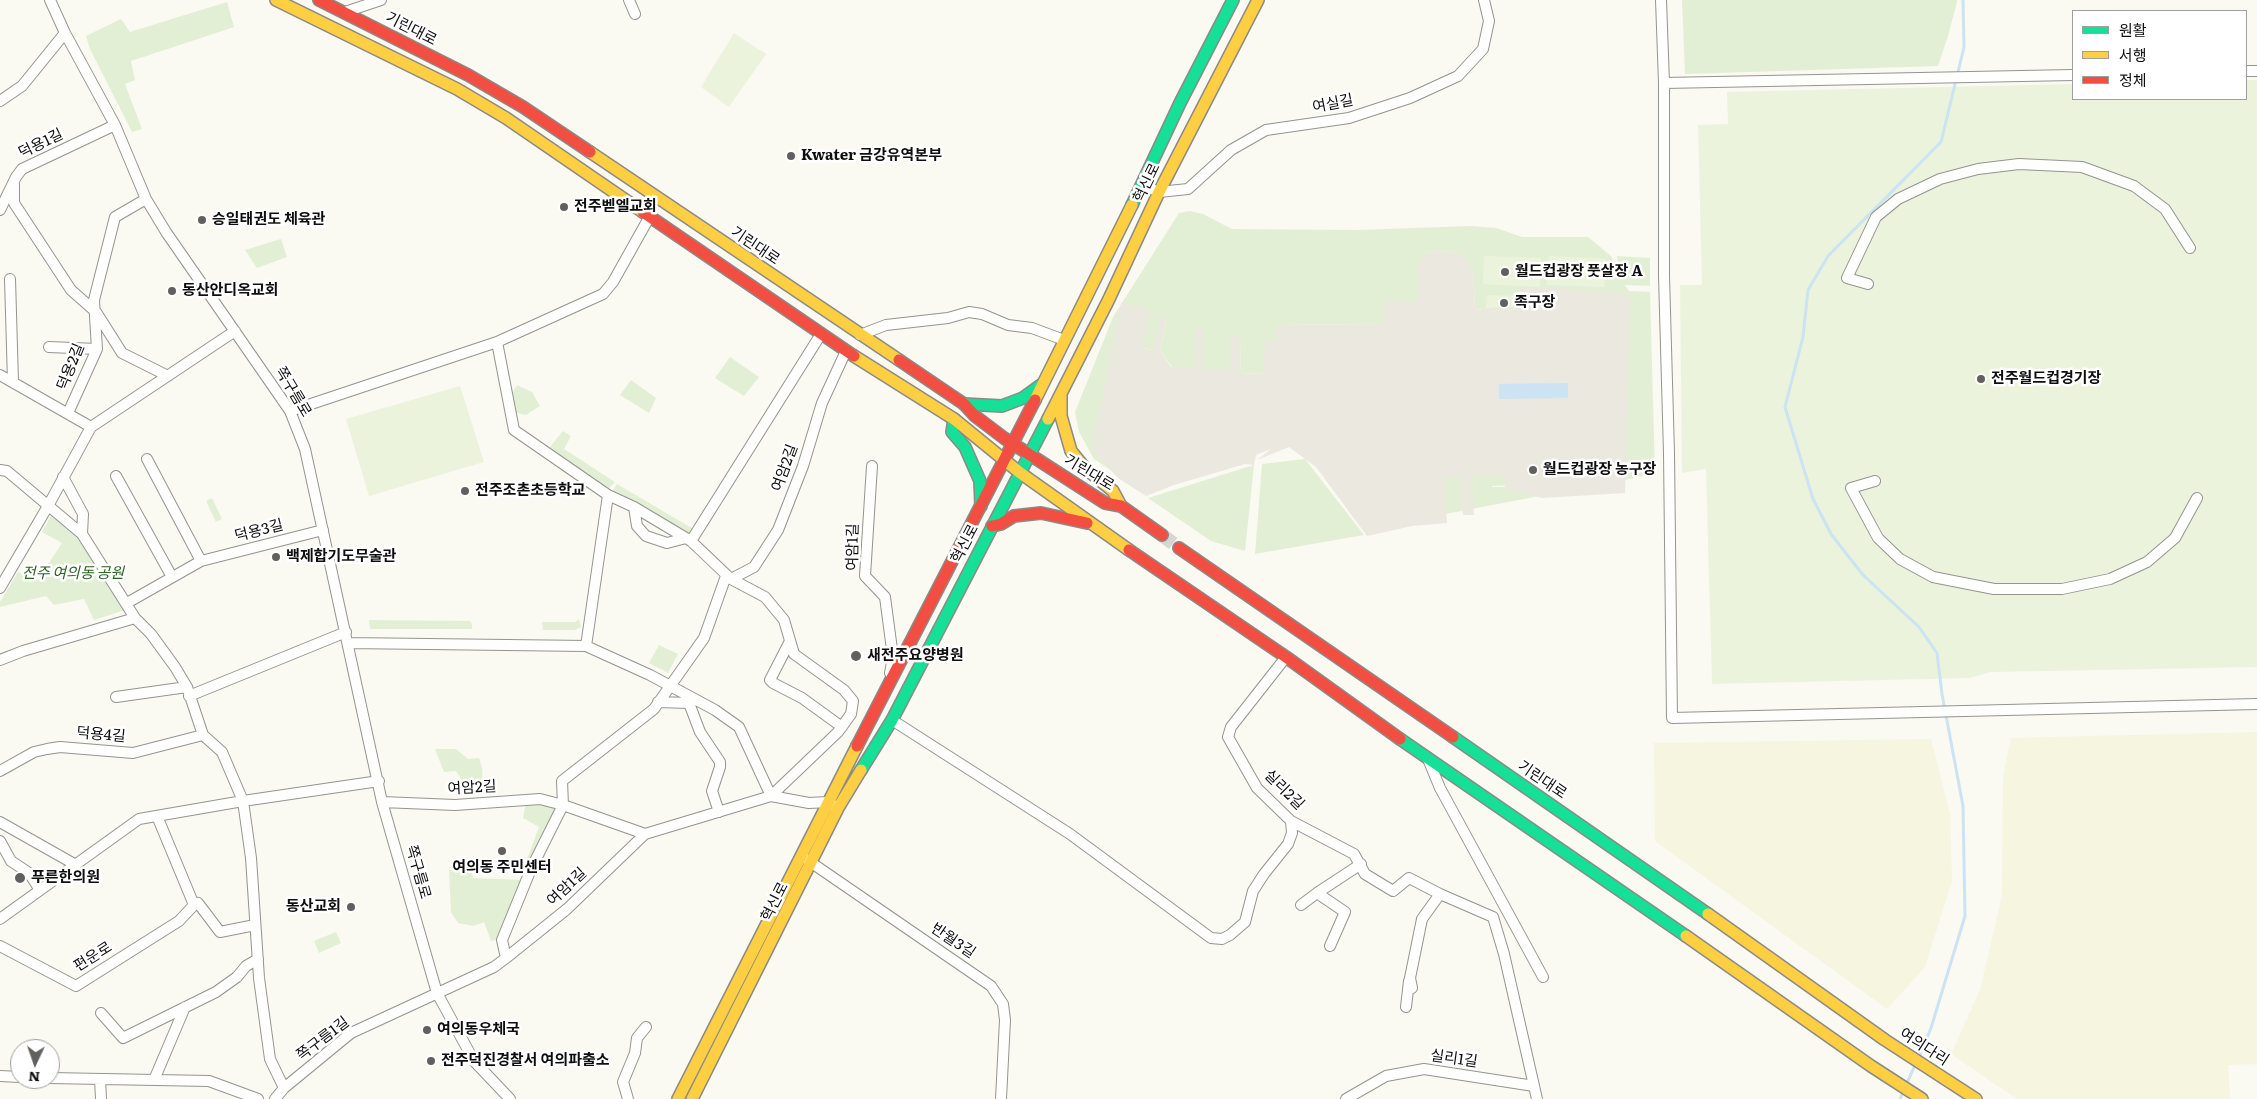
<!DOCTYPE html>
<meta charset="utf-8">
<style>
body{margin:0}
#map{position:relative;width:2257px;height:1099px;overflow:hidden;background:#faf9f2;font-family:Literata,"Noto Sans KR",serif}
canvas{display:block}
.legend{position:absolute;left:2072px;top:10px;width:175px;height:90px;box-sizing:border-box;background:#fff;border:1px solid #9f9f9f;margin:0;padding:6px 9px;list-style:none;font-size:15px;color:#0e0e0e}
.legend li{display:flex;align-items:center;gap:10px;height:25px}
.legend b{width:25px;border:1px solid #9f9f9f}
.north{position:absolute;left:10px;top:1039px;width:50px;height:50px;box-sizing:border-box;background:#fff;border:1px solid #9f9f9f;border-radius:50%;rotate:183deg;font-size:14px;font-weight:700;line-height:20px;text-align:center;color:#0e0e0e}
.north::after{content:'';display:block;margin:auto;width:18px;height:22px;background:#61605e;clip-path:polygon(50% 0,100% 100%,50% 72%,0 100%)}
</style>
<div id="map">
<canvas width="2257" height="1099"></canvas>
<ul class="legend">
<li><b style="height:6px;background:#16e098"></b>원활</li>
<li><b style="height:6px;background:#ffcf43"></b>서행</li>
<li><b style="height:6px;background:#f24e42"></b>정체</li>
</ul>
<div class="north">N</div>
</div>
<script>
const ctx = document.querySelector('canvas').getContext('2d');
ctx.lineJoin = 'round';
function fillPath(path, color) { ctx.fillStyle = color; ctx.fill(path, 'evenodd'); }
const toPath = rows => new Path2D(rows.map(r => 'M' + r).join(''));
function stroke(path, color, width, dash) { ctx.strokeStyle = color; ctx.lineWidth = width; ctx.lineCap = dash ? 'butt' : 'round'; ctx.setLineDash(dash || []); ctx.stroke(path); }
function label(font, color, halo, rows, align = 'center') {
  ctx.font = font + ' Literata,"Noto Sans KR",serif'; ctx.lineWidth = 5; ctx.setLineDash([]); ctx.textBaseline = 'middle'; ctx.strokeStyle = halo; ctx.fillStyle = color; for (const [text, x, y, turn = 0] of rows) {
    ctx.save(); ctx.translate(x, y); ctx.rotate((+turn || 0) * Math.PI / 180); ctx.textAlign = isNaN(turn) ? turn : align; if (halo) ctx.strokeText(text, 0, 0); ctx.fillText(text, 0, 0); ctx.restore();
  }
}
const farmland = toPath([
 [2257,732,2257,1064,2228,1065,2230,1099,2017,1099,1951,1054,1980,990,2002,896,2003,777,2011,738],
 [1931,739,1950,813,1952,881,1925,967,1887,1009,1655,841,1654,743]
]);
const green = toPath([
 [1682,0,1957,0,1957,2,1948,36,1938,66,1685,74],
 [227,2,234,27,131,61,135,80,125,84,142,129,132,132,90,49,86,36,121,19,130,32],
 [1190,211,1203,214,1232,229,1357,230,1471,226,1496,228,1522,237,1588,237,1611,256,1618,270,1617,256,1650,258,1650,286,1625,285,1629,291,1650,292,1655,474,1398,523,1427,312,1496,311,1498,307,1475,310,1473,269,1458,253,1443,251,1428,253,1419,301,1384,324,1277,325,1277,341,1265,341,1265,374,1240,373,1241,338,1232,336,1231,370,1202,369,1203,330,1196,326,1196,367,1172,367,1160,351,1166,319,1153,350,1144,348,1145,493,1094,459,1079,432,1075,412,1113,317,1179,213],
 [1555,483,1557,486,1492,487,1492,486],
 [281,239,287,257,257,268,245,250],
 [730,357,759,377,744,396,715,378],
 [631,380,656,398,649,413,620,395],
 [517,385,532,392,540,406,526,415,517,413,510,397],
 [563,431,571,436,564,449,615,482,608,489,549,448],
 [1305,459,1364,535,1255,554,1262,464],
 [1254,465,1245,551,1211,541,1148,498],
 [617,484,695,530,690,538,612,492],
 [212,498,222,519,216,522,206,501],
 [56,515,81,535,128,609,94,620,84,599,54,605,46,596,0,607,0,602,18,572,38,580,62,543,42,532,51,516],
 [579,619,581,627,575,630,543,630,542,622,575,622],
 [369,620,470,621,472,624,472,629,370,629],
 [659,645,678,654,668,673,649,663],
 [435,749,456,749,468,759,479,758,482,768,483,787,460,786,460,777,456,771,444,772],
 [526,802,561,805,523,879,524,867,539,827,523,818],
 [471,868,473,878,524,880,500,939,491,941,484,922,473,926,458,923,451,912,449,870],
 [336,932,341,943,319,953,314,941]
]);
const pitch = toPath([
 [734,33,766,54,729,107,701,87],
 [2246,80,2257,80,2257,667,1991,672,1970,678,1712,684,1706,469,1682,473,1680,285,1702,285,1698,125,1728,124,1727,92,2073,84,2073,99,2246,99],
 [1484,256,1541,258,1540,287,1483,284],
 [1549,256,1606,259,1604,287,1547,285],
 [1487,295,1522,296,1522,311,1486,309],
 [460,386,484,462,369,496,346,419]
]);
const plaza = toPath([
 [1443,251,1458,253,1467,259,1473,269,1475,310,1498,307,1521,307,1521,288,1546,287,1631,295,1625,493,1542,498,1505,489,1504,475,1472,476,1474,515,1463,515,1461,477,1445,478,1447,523,1412,526,1367,536,1316,467,1289,447,1257,460,1271,449,1256,455,1254,465,1245,464,1174,485,1146,496,1118,478,1092,449,1121,303,1150,309,1143,348,1153,350,1160,317,1166,318,1160,351,1171,367,1196,367,1195,326,1203,329,1203,369,1231,369,1231,335,1241,338,1240,373,1264,374,1265,340,1277,340,1276,325,1384,324,1384,301,1419,301,1418,261,1428,253]
]);
const water = toPath([
 [1568,383,1568,398,1499,399,1499,384]
]);
const stream = toPath([
 [1919,1057,1931,1028,1965,916,1963,806,1942,694,1937,653,1919,627,1863,575,1831,534,1813,499,1785,407,1803,337,1808,290,1828,256,1941,142,1964,47,1963,0],
 [1906,1085,1915,1065],
 [1900,1099,1904,1090]
]);
const secondaryTunnel = toPath([
 [1162,535,1179,548]
]);
const street = toPath([
 [50,0,65,33,115,125,146,199,166,232,290,411,305,449,382,802,437,993,474,1061,510,1099],
 [629,0,635,14],
 [1661,0,1664,83,1664,276,1669,453,1672,718,2257,704],
 [345,12,381,0],
 [2246,71,2257,71],
 [1664,83,2073,75],
 [0,101,22,86,65,33],
 [14,184,14,203,71,290,96,312,122,353,168,376],
 [1142,185,1159,192,1188,189,1231,150,1266,130,1349,118,1410,98,1458,76,1483,49,1489,21,1484,0],
 [0,210,16,177,22,169,115,125],
 [10,279,13,382],
 [1868,284,1847,278,1876,217,1898,199,1940,179,1978,169,2019,164,2082,167,2134,186,2165,209,2190,248],
 [860,335,886,325,948,318,969,312,982,314,1008,325,1032,328,1064,340],
 [497,342,514,430,608,495,634,507,691,541,731,579,754,567,778,530,803,466,822,403,846,351],
 [49,347,97,349],
 [0,375,91,427],
 [290,411,497,342,603,294,613,282,650,216],
 [68,413,97,349,94,300,115,217,146,199],
 [147,459,201,561],
 [872,466,865,576,885,597,893,657,890,673],
 [0,470,7,471,82,534,135,618,151,634,175,667,187,687,203,735,222,752,243,801,251,858,259,978,270,1059,284,1088],
 [116,476,172,577],
 [63,477,83,514,82,534],
 [1875,481,1851,488,1878,538,1900,559,1933,577,1994,589,2062,589,2110,579,2147,562,2175,538,2197,498],
 [634,507,637,526,646,536,667,543,686,538],
 [691,541,821,334],
 [0,588,48,506,91,427,235,331],
 [127,603,201,561,323,530],
 [790,641,770,680,773,683,802,698,842,727],
 [348,643,586,646,650,675,715,710,739,727,771,796,838,732,851,714,853,701,844,690,794,654,784,620,765,597,731,579],
 [586,646,608,495],
 [1286,657,1231,727,1228,737,1257,788,1291,821,1354,854,1365,874,1393,891,1409,878,1440,894,1493,917],
 [0,660,23,651,135,618],
 [189,696,346,632],
 [116,697,187,687],
 [658,702,689,703,700,732,720,762,720,767,712,791,719,812],
 [892,720,1070,834,1211,938,1222,939,1230,935,1245,922,1253,891,1264,874,1288,844,1292,833,1291,821],
 [1428,759,1440,788,1543,977],
 [0,771,34,752,47,749,60,747,133,753,203,735],
 [382,802,455,805,540,799,563,805,645,834],
 [0,822,76,865],
 [0,841,11,861,29,873,40,890],
 [806,859,991,986,1003,1004,1005,1020,1001,1099],
 [1317,893,1345,912,1330,946],
 [194,905,198,903,220,932,255,925],
 [1301,905,1317,893,1361,864],
 [1493,917,1504,954,1537,1099],
 [0,919,139,819,243,801,379,781],
 [0,946,76,986,179,921,194,905,157,816],
 [506,958,502,940,531,869,563,805,562,781,654,709,704,638,726,576],
 [1412,988,1410,978,1422,919,1440,894],
 [1406,1007,1409,981],
 [101,1013,123,1038,216,992,237,977,246,966,258,959],
 [0,1076,20,1077],
 [50,1078,209,1081,258,1099],
 [100,1079,101,1099],
 [154,1080,185,1007],
 [275,1099,284,1088,351,1033,494,967,506,958,567,909,645,834,771,796,809,803,828,802,833,805],
 [628,1099,623,1082,635,1053,637,1038,646,1027],
 [1346,1099,1386,1076,1424,1069,1534,1086]
]);
const fast = toPath([
 [1132,205,1180,103,1233,0],
 [964,404,1002,406,1023,398,1041,385],
 [954,419,952,432,965,447,980,481,981,506],
 [1453,737,1708,914],
 [1400,739,1686,936],
 [861,770,892,720,1048,419]
]);
const slow = toPath([
 [276,0,457,89,506,118,643,212],
 [590,152,899,360],
 [854,356,954,419,1019,472,1129,550],
 [1061,396,1061,416,1071,451,1084,467,1113,491,1121,506],
 [1035,400,1132,205],
 [1048,419,1108,301,1159,192,1258,0],
 [1708,914,1885,1040,1976,1099],
 [1686,936,1871,1066,1922,1099],
 [678,1099,857,746],
 [692,1099,838,808,861,770]
]);
const jam = toPath([
 [319,0,468,75,523,107,590,152],
 [643,212,854,356],
 [899,360,964,404,975,416,1004,438,1105,503,1121,506,1162,535],
 [992,526,1001,524,1014,516,1041,513,1087,523],
 [1179,548,1453,737],
 [1129,550,1286,657,1400,739],
 [857,746,1035,400]
]);
const markers = [
 [791,156,5,"#61605e"],
 [564,207,5,"#61605e"],
 [202,220,5,"#61605e"],
 [1505,272,5,"#61605e"],
 [172,291,5,"#61605e"],
 [1504,303,5,"#61605e"],
 [1981,379,5,"#61605e"],
 [1533,470,5,"#61605e"],
 [465,491,5,"#61605e"],
 [276,557,5,"#61605e"],
 [856,656,6,"#61605e"],
 [502,851,5,"#61605e"],
 [20,878,6,"#61605e"],
 [351,907,5,"#61605e"],
 [427,1030,5,"#61605e"],
 [431,1061,5,"#61605e"]
];
const streetNames = [
 ["기린대로",411,29,27],
 ["여실길",1333,104,-11],
 ["덕용1길",41,144,-26],
 ["혁신로",1147,183,-64],
 ["기린대로",755,246,34],
 ["덕용2길",71,367,-68],
 ["쪽구름로",293,392,59],
 ["여암2길",785,468,-70],
 ["기린대로",1089,473,31],
 ["덕용3길",259,531,-14],
 ["혁신로",965,544,-62],
 ["여암1길",853,547,-89],
 ["덕용4길",101,735,5],
 ["기린대로",1542,780,34],
 ["여암2길",472,788,-3],
 ["실리2길",1284,790,45],
 ["쪽구름로",418,872,74],
 ["여암1길",567,887,-43],
 ["혁신로",775,902,-63],
 ["반월3길",953,941,34],
 ["편운로",93,957,-32],
 ["쪽구름1길",323,1039,-37],
 ["여의다리",1924,1047,33],
 ["실리1길",1454,1059,8]
];
const poiNames = [
 ["Kwater 금강유역본부",801,156],
 ["전주벧엘교회",574,207],
 ["승일태권도 체육관",212,220],
 ["월드컵광장 풋살장 A",1515,272],
 ["동산안디옥교회",182,291],
 ["족구장",1514,303],
 ["전주월드컵경기장",1991,379],
 ["월드컵광장 농구장",1543,470],
 ["전주조촌초등학교",475,491],
 ["백제합기도무술관",286,557],
 ["새전주요양병원",867,656],
 ["여의동 주민센터",502,868,"center"],
 ["푸른한의원",31,878],
 ["동산교회",341,907,"right"],
 ["여의동우체국",437,1030],
 ["전주덕진경찰서 여의파출소",441,1061]
];
const parkNames = [
 ["전주 여의동 공원",73,574]
];
fillPath(farmland, '#f6f5e0');
fillPath(green, '#e3efd4');
fillPath(pitch, '#ecf3dd');
fillPath(plaza, '#eae8df');
fillPath(water, '#cbe3f3');
stroke(stream, '#cbe3f3', 3);
stroke(secondaryTunnel, '#d7d6d0', 14, [14, 7]);
stroke(street, '#949491', 12);
stroke(fast, '#8b8a87', 14);
stroke(slow, '#8b8a87', 14);
stroke(jam, '#8b8a87', 14);
stroke(street, '#fefefd', 10);
stroke(fast, '#16e098', 11);
stroke(slow, '#ffcf43', 11);
stroke(jam, '#f24e42', 11);
for (const [x, y, r, color] of markers) { const dot = new Path2D(); dot.arc(x, y, r, 0, 2 * Math.PI); ctx.fillStyle = color; ctx.fill(dot); stroke(dot, '#fff', 2); }
label('15px', '#0e0e0e', '#fff', streetNames);
label('bold 15px', '#0e0e0e', '#fff', poiNames, 'left');
label('italic 15px', '#2d6221', '#fff', parkNames);
</script>
